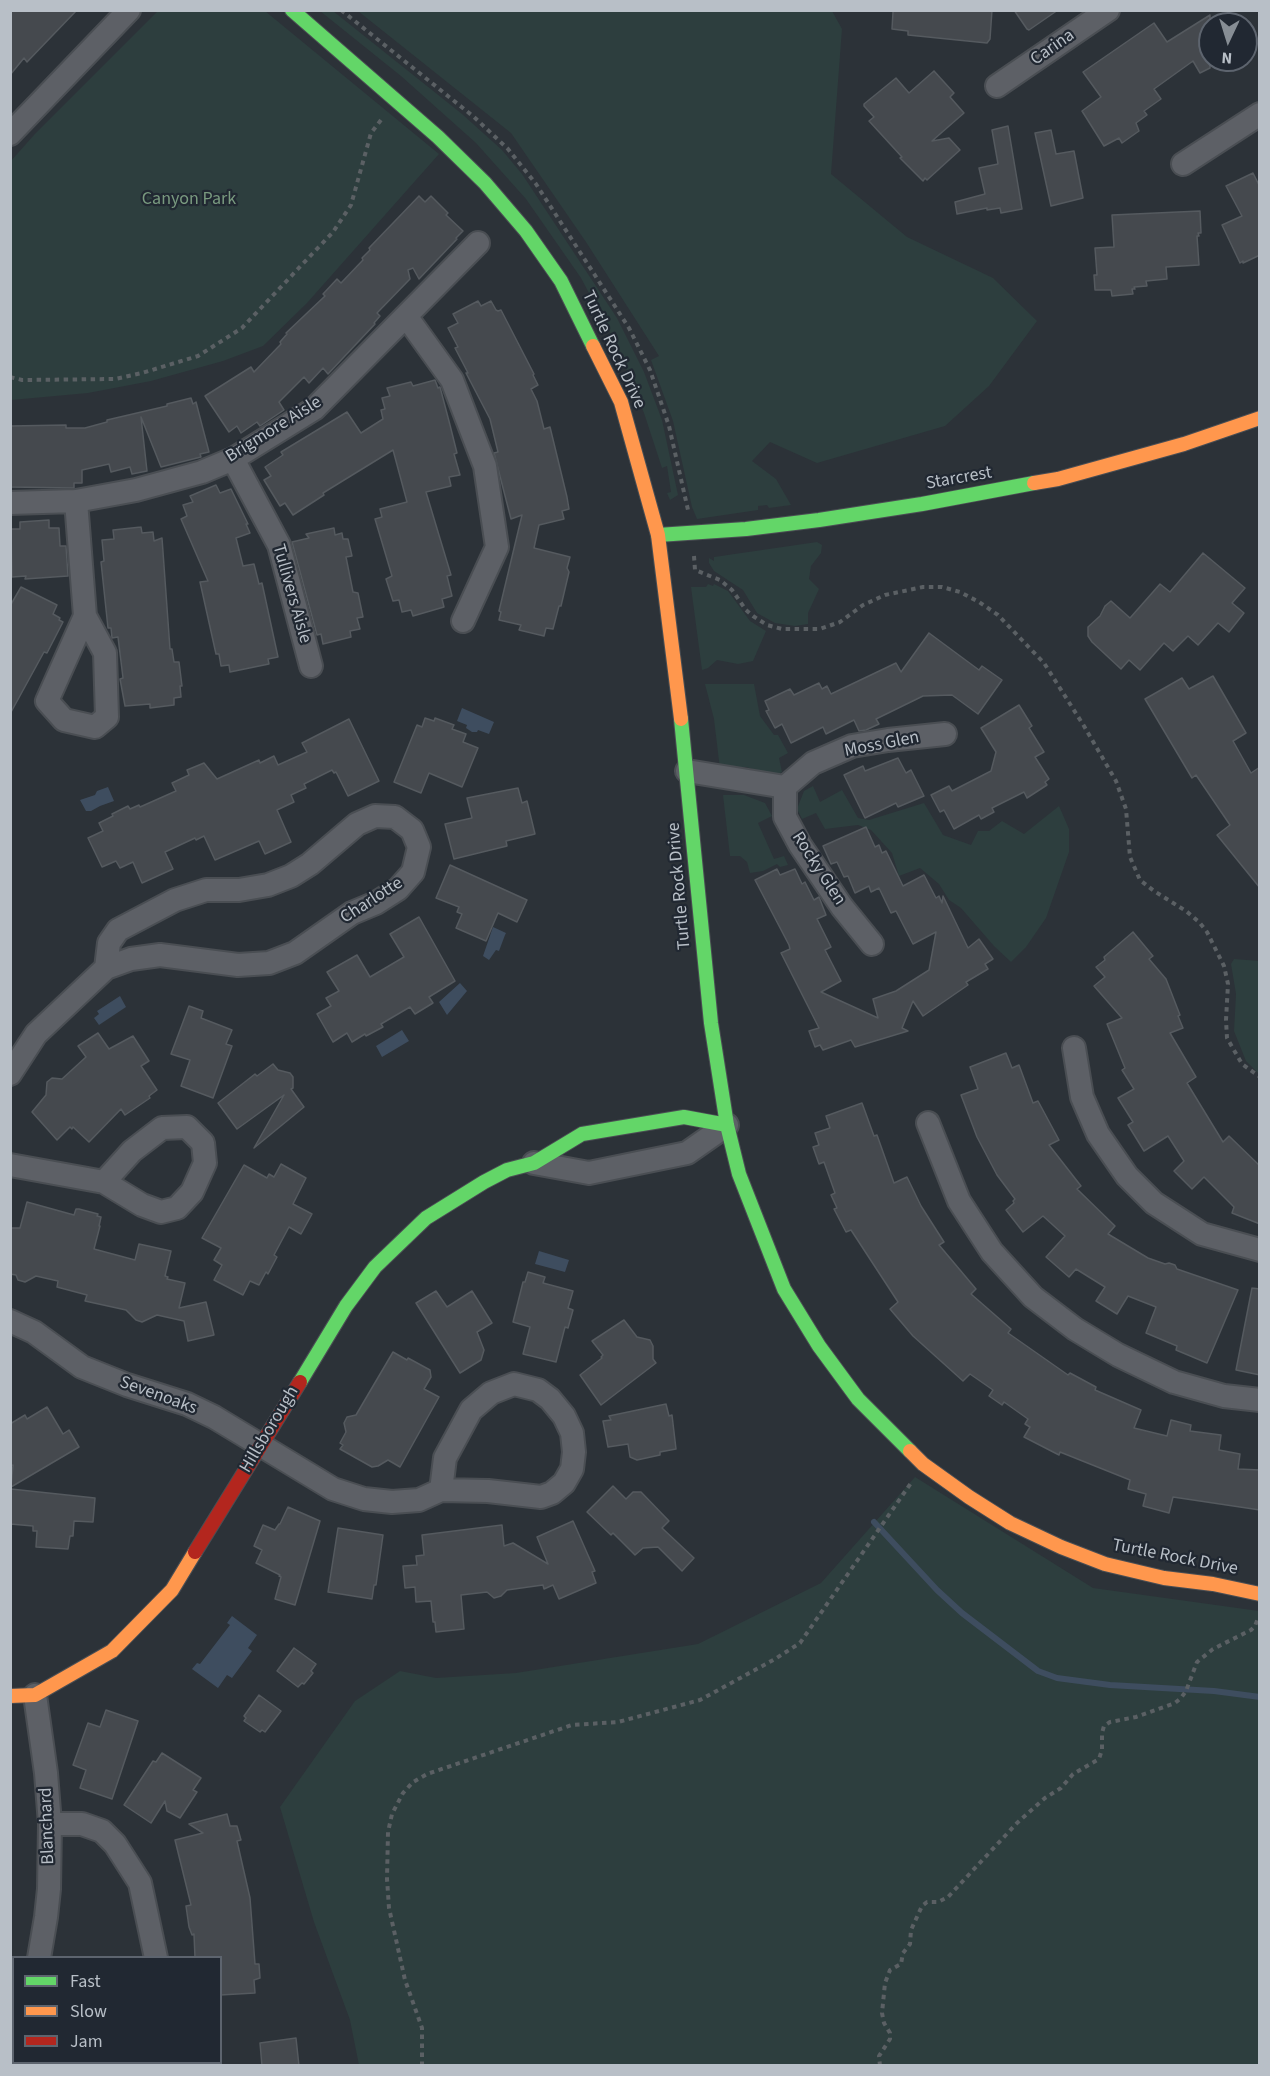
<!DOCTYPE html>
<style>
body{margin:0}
#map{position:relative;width:1270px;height:2076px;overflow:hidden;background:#2c3238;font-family:"Source Sans 3",sans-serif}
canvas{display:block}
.frame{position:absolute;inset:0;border:12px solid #b8bfc7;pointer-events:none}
.legend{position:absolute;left:12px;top:1956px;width:210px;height:108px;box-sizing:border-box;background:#212832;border:2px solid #5d646e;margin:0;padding:8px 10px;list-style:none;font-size:18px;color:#b8bfc7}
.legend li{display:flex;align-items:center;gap:12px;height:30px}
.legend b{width:30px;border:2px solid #5d646e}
.north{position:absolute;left:1198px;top:12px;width:60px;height:60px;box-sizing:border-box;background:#212832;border:2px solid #5d646e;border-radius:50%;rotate:184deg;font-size:16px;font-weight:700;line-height:24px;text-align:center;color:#b8bfc7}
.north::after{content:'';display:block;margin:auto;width:21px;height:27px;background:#878e95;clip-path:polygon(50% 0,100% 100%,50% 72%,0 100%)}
</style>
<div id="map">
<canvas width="1270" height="2076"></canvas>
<div class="frame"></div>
<ul class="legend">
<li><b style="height:8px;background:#63d668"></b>Fast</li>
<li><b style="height:8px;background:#ff974d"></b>Slow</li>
<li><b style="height:8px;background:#b3261e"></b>Jam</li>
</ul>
<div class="north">N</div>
</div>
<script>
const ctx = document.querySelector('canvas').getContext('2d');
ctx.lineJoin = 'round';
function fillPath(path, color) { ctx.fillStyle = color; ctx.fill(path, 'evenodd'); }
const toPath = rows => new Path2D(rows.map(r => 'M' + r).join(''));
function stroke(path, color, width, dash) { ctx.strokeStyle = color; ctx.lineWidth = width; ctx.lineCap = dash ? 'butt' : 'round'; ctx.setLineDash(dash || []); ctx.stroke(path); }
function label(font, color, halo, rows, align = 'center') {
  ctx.font = font + ' "Source Sans 3",sans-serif'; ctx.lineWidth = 4.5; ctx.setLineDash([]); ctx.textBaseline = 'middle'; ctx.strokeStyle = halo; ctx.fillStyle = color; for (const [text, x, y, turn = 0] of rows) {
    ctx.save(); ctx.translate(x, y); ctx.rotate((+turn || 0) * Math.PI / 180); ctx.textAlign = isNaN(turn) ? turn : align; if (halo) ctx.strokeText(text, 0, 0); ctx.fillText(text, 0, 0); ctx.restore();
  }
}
const green = toPath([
 [159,10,265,11,439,154,307,303,263,346,223,361,151,381,88,393,11,400,10,162,34,135],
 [320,11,333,11,462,114,502,150,522,174,617,318,644,372,662,420,678,495,670,500,667,493,671,492,667,466,662,468,644,413,615,342,581,278,526,199,476,143,401,76],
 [358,11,832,11,842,29,831,174,907,237,993,278,1037,321,989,386,945,426,817,463,770,442,752,461,776,479,791,505,769,508,767,505,758,506,758,510,697,519,692,507,673,421,651,360,659,356,586,242,511,133],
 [817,542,822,545,821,553,811,566,809,579,819,589,808,613,808,624,795,626,775,623,757,613,743,590,714,571,709,563,709,558,714,561,714,557],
 [708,584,713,586,714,584,728,591,750,621,766,631,753,661,738,664,717,660,708,668,702,670,691,587,706,587],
 [705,684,754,684,760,716,774,735,778,735,788,753,779,758,782,772,774,776,746,767,720,769,714,719],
 [813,786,820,802,842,790,858,818,869,820,924,803,943,835,971,845,978,831,989,831,1002,821,1024,834,1059,806,1069,829,1069,852,1046,918,1026,947,1011,962,994,946,961,908,949,900,939,884,920,868,899,876,892,853,871,830,858,825,825,829,816,813,802,819,797,809,804,791],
 [723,795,744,795,765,803,772,816,758,823,774,859,784,856,788,865,780,867,777,864,763,871,750,873,747,862,740,856,730,856],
 [1234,959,1259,961,1259,1074,1246,1061,1234,1031,1236,994,1231,964],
 [915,1477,1093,1588,1259,1611,1259,2065,359,2065,350,2020,314,1922,280,1807,355,1701,400,1671,436,1678,516,1673,698,1644,821,1583]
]);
const water = toPath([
 [462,708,494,722,489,734,478,730,477,732,472,732,466,728,467,725,457,721],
 [108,787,114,801,100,806,91,811,86,811,80,800,95,795,97,791],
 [493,927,506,933,505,935,499,951,496,950,489,960,483,956],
 [460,983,467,991,447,1015,439,1002],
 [120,996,126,1007,99,1025,94,1018,99,1014,97,1011],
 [402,1030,409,1041,382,1057,376,1046],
 [539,1251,569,1260,565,1272,535,1264],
 [232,1616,257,1635,248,1648,252,1651,232,1678,227,1675,218,1688,192,1669,197,1663,200,1664,230,1625,227,1623]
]);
const stream = toPath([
 [874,1522,937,1590,962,1613,1038,1671,1057,1678,1110,1685,1214,1691,1260,1697]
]);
const building = toPath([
 [10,10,77,10,27,62,24,58,10,75,10,10],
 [896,10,992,10,990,39,987,43,908,35,908,31,892,29,893,12,896,10],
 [1014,10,1058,10,1029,30,1027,29,1014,10],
 [1210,15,1210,68,1200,73,1193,61,1154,89,1161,99,1144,111,1147,115,1136,123,1139,131,1122,143,1119,138,1104,146,1082,111,1101,97,1083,72,1154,23,1167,42,1210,15],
 [934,71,954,93,950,97,964,113,932,141,949,138,960,150,927,180,925,178,923,181,900,158,902,157,869,121,874,117,864,106,864,104,896,78,909,93,934,71],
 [1008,126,1022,209,1001,213,1000,208,987,210,987,208,957,214,955,202,985,194,979,168,998,164,992,130,1008,126],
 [1051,130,1056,154,1074,151,1083,198,1051,206,1035,133,1051,130],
 [1253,173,1260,187,1260,255,1243,263,1243,261,1240,263,1222,225,1242,216,1226,186,1253,173],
 [419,196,425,202,431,196,448,213,446,215,463,231,456,238,457,239,419,279,413,268,408,270,410,279,377,313,380,316,374,323,375,324,328,374,323,368,309,383,304,377,279,402,284,410,260,426,257,422,241,433,237,426,229,432,205,396,251,367,254,372,281,344,280,342,287,334,286,333,325,296,323,294,337,279,341,283,363,260,362,258,370,250,369,248,419,196],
 [1200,211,1201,233,1198,233,1199,236,1197,236,1199,265,1166,267,1167,279,1146,281,1147,286,1134,287,1135,289,1132,289,1133,294,1112,296,1111,290,1095,290,1094,275,1097,275,1095,248,1114,247,1112,215,1200,211],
 [478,301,481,306,491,301,496,310,498,311,501,310,534,374,533,375,538,385,531,389,537,401,544,429,550,427,567,497,569,509,562,511,564,519,539,525,534,548,570,557,567,568,569,572,561,606,559,606,553,629,546,628,544,636,519,630,521,625,499,620,501,612,499,611,522,515,511,519,494,453,498,452,490,419,466,373,468,373,455,348,458,347,448,328,458,323,453,314,478,301],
 [435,380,438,388,440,387,450,425,457,453,454,454,460,475,449,477,451,486,426,492,451,575,447,576,452,596,442,599,444,607,413,616,411,610,402,612,399,600,393,601,386,579,392,576,375,519,382,517,380,509,407,502,393,450,323,493,324,495,293,515,285,503,280,506,264,480,271,476,265,467,283,455,281,452,347,412,361,433,383,419,381,410,385,409,382,398,390,396,387,388,411,382,413,386,435,380],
 [191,398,193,404,196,402,209,452,200,454,201,457,161,467,141,417,147,471,132,474,130,467,111,472,109,464,82,470,82,483,74,483,74,488,10,487,10,426,66,425,66,428,85,428,107,422,107,420,167,406,167,404,191,398],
 [216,485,220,493,231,489,248,524,246,524,250,533,236,538,243,566,254,564,259,584,262,583,278,657,268,659,269,664,230,672,229,665,221,666,219,654,216,654,200,582,208,581,181,519,187,516,183,505,193,502,190,496,216,485],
 [49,520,49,528,59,528,60,546,66,546,68,576,25,579,26,576,12,577,11,529,20,529,20,522,49,520],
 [141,527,142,533,153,532,154,541,162,538,170,649,172,649,174,662,179,662,182,686,180,686,181,697,174,698,174,705,150,708,150,704,125,706,120,679,123,678,118,637,112,638,111,628,108,628,101,562,104,561,102,540,114,539,113,530,141,527],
 [334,528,335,535,342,533,343,539,348,539,352,556,346,557,353,592,358,593,363,617,357,618,360,629,350,631,351,637,323,644,321,634,317,635,292,542,309,538,306,534,334,528],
 [1203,553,1245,588,1232,603,1244,613,1229,632,1218,623,1198,645,1188,636,1173,651,1164,643,1140,670,1129,660,1121,669,1092,642,1088,636,1088,627,1100,616,1105,606,1111,601,1130,618,1160,584,1170,592,1203,553],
 [21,587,57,605,53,614,60,618,59,620,63,622,47,653,44,652,10,714,10,606,21,587],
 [929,633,979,670,982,666,1002,680,978,714,952,695,923,696,876,719,879,724,866,730,859,731,854,720,826,734,823,727,791,743,782,724,775,728,766,711,769,710,765,701,790,689,794,695,819,683,822,689,827,686,831,694,896,663,901,672,929,633],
 [1213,676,1246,733,1233,741,1251,773,1260,767,1260,888,1217,835,1230,825,1196,775,1192,778,1145,699,1182,678,1189,689,1213,676],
 [1019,705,1032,726,1029,728,1044,752,1035,757,1049,779,1045,782,1047,785,1027,798,1024,792,992,808,994,812,981,819,979,815,954,829,944,810,940,812,931,795,949,786,952,791,991,771,996,752,981,728,1019,705],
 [425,718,434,721,435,718,454,725,452,729,466,734,463,742,478,748,462,787,429,773,421,793,394,782,417,725,422,727,425,718],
 [349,719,379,781,348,796,336,772,334,773,332,770,304,784,306,788,291,795,294,802,277,810,291,842,265,854,259,841,215,860,204,836,196,840,195,838,165,852,173,869,142,883,133,862,120,868,116,861,102,867,88,838,103,831,99,823,113,816,112,814,128,806,130,809,139,805,140,807,176,791,172,783,189,775,187,770,204,763,217,779,259,760,260,763,274,756,278,765,307,752,302,743,349,719],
 [898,758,906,773,911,770,924,796,898,807,896,803,865,818,844,775,863,766,865,771,898,758],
 [518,788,522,803,527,801,535,834,506,841,507,846,454,859,445,824,472,818,467,798,518,788],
 [866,827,875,847,879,845,882,853,886,851,903,886,924,875,936,898,939,896,942,903,943,896,968,948,979,939,993,959,985,964,988,969,966,982,968,985,923,1016,913,1001,902,1028,908,1031,855,1047,851,1040,823,1050,820,1045,815,1047,809,1031,819,1028,781,953,790,949,789,945,755,880,777,869,780,875,795,869,802,884,805,882,814,900,819,897,826,915,817,919,831,947,825,950,841,981,821,992,878,1018,873,999,896,991,929,970,936,932,913,944,896,911,891,913,879,888,871,892,869,886,855,893,848,876,844,877,837,862,831,864,823,846,866,827],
 [450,865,527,900,517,922,498,913,486,941,456,928,462,914,457,912,459,907,436,898,450,865],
 [419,917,455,981,429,997,433,1003,415,1014,410,1007,381,1024,383,1027,366,1036,365,1034,352,1042,347,1033,333,1042,317,1014,331,1006,326,998,339,991,327,972,357,955,370,977,404,957,390,934,419,917],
 [1133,932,1153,956,1149,959,1166,979,1180,1015,1178,1016,1183,1028,1170,1033,1196,1077,1187,1083,1223,1142,1229,1136,1260,1166,1260,1224,1232,1213,1234,1207,1204,1177,1192,1189,1174,1171,1184,1161,1168,1136,1144,1151,1128,1125,1133,1122,1118,1098,1134,1089,1122,1070,1125,1068,1107,1024,1122,1018,1094,986,1105,977,1096,967,1105,960,1104,957,1133,932],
 [189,1006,203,1011,201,1018,232,1030,226,1044,232,1046,213,1098,181,1086,190,1060,171,1054,189,1006],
 [98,1033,109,1049,133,1036,149,1061,141,1066,157,1090,149,1096,150,1098,125,1115,121,1109,89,1142,73,1127,72,1129,70,1127,57,1140,32,1112,46,1095,47,1082,52,1078,62,1079,86,1057,78,1046,98,1033],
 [1006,1053,1012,1068,1019,1065,1033,1103,1038,1101,1059,1140,1049,1145,1081,1186,1077,1189,1115,1226,1108,1234,1148,1258,1165,1264,1169,1263,1175,1265,1177,1269,1238,1290,1207,1363,1176,1350,1177,1346,1146,1333,1156,1307,1128,1296,1117,1314,1096,1301,1105,1287,1076,1269,1069,1277,1046,1257,1065,1236,1043,1216,1023,1232,1006,1210,1014,1203,1013,1201,1015,1199,997,1175,977,1137,961,1095,978,1089,970,1067,1006,1053],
 [273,1064,278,1070,290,1073,293,1077,293,1088,291,1089,304,1107,254,1148,284,1095,237,1129,218,1103,255,1074,257,1076,273,1064],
 [862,1103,874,1136,877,1135,894,1183,907,1177,921,1206,944,1242,939,1245,976,1289,971,1294,1011,1329,1008,1333,1068,1375,1070,1373,1096,1387,1095,1390,1141,1410,1134,1428,1167,1436,1171,1420,1191,1425,1190,1431,1221,1435,1219,1450,1240,1454,1238,1469,1260,1470,1260,1510,1173,1497,1169,1513,1143,1506,1146,1494,1128,1489,1130,1480,1060,1452,1059,1455,1024,1437,1030,1427,1025,1424,1028,1419,1004,1402,1002,1405,989,1396,993,1390,970,1374,963,1381,913,1336,890,1309,898,1302,851,1230,846,1232,834,1209,837,1208,831,1195,835,1193,824,1162,819,1164,813,1147,819,1145,815,1133,830,1128,826,1116,862,1103],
 [281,1164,306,1178,293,1204,312,1214,301,1234,289,1227,274,1255,277,1257,268,1274,266,1272,259,1285,250,1281,243,1295,214,1280,222,1265,214,1260,221,1248,202,1238,244,1165,267,1178,269,1174,274,1177,281,1164],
 [27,1202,74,1215,76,1209,79,1209,98,1214,97,1216,101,1217,99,1226,100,1226,94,1249,135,1260,139,1244,171,1251,165,1276,168,1277,167,1279,185,1283,179,1308,206,1302,214,1335,188,1341,184,1321,157,1315,142,1322,136,1320,126,1310,85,1301,87,1295,57,1287,58,1281,36,1276,25,1282,18,1280,16,1275,10,1274,10,1228,20,1228,27,1202],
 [528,1272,545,1277,543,1283,573,1291,568,1308,573,1310,568,1328,565,1327,556,1362,523,1354,530,1327,513,1322,523,1282,525,1282,528,1272],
 [1252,1288,1260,1289,1260,1375,1236,1370,1252,1288],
 [436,1291,447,1307,472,1291,492,1323,477,1332,484,1350,481,1360,460,1373,416,1303,436,1291],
 [624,1320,637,1337,650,1340,653,1346,653,1359,656,1363,601,1405,580,1375,602,1358,601,1357,603,1355,592,1341,624,1320],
 [393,1352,407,1360,408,1358,430,1370,431,1377,424,1389,439,1397,400,1467,388,1460,378,1466,372,1467,340,1449,343,1445,340,1443,346,1432,344,1423,347,1417,356,1415,393,1352],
 [666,1404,669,1416,672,1415,676,1449,660,1452,660,1455,637,1460,630,1457,628,1444,608,1447,603,1421,611,1420,609,1416,666,1404],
 [47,1407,63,1434,69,1430,79,1447,11,1487,13,1465,10,1466,10,1424,25,1415,27,1419,47,1407],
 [613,1486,626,1499,633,1492,641,1492,669,1521,662,1528,694,1558,682,1571,658,1547,643,1548,635,1555,613,1533,611,1535,587,1512,613,1486],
 [11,1489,95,1498,93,1522,74,1521,73,1536,70,1536,68,1549,36,1547,37,1531,33,1531,33,1526,10,1524,11,1489],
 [288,1507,320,1521,295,1605,275,1599,281,1577,279,1576,280,1575,256,1563,262,1550,254,1546,263,1525,275,1530,279,1524,280,1524,288,1507],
 [573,1521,595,1571,592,1572,596,1583,559,1599,553,1585,544,1589,543,1585,507,1590,501,1596,494,1598,487,1592,461,1595,464,1629,436,1632,435,1622,433,1622,431,1601,416,1602,415,1587,405,1588,403,1566,417,1565,416,1556,424,1555,422,1535,502,1525,504,1546,513,1543,548,1564,537,1537,573,1521],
 [338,1528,383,1535,376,1585,374,1585,372,1599,328,1592,338,1528],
 [294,1648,316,1664,311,1671,313,1673,304,1684,302,1683,298,1687,277,1671,294,1648],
 [259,1695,281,1711,265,1732,262,1730,260,1732,244,1721,246,1718,244,1716,259,1695],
 [106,1710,138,1721,112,1799,80,1788,86,1770,73,1765,88,1723,100,1727,106,1710],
 [162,1753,201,1778,193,1790,197,1792,180,1818,167,1811,165,1801,151,1823,124,1805,153,1761,156,1762,162,1753],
 [227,1814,230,1826,237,1826,241,1840,237,1841,250,1898,255,1964,259,1964,260,1978,254,1980,255,1993,220,1995,220,1958,195,1958,194,1934,192,1935,189,1927,186,1906,191,1905,175,1840,203,1833,189,1824,227,1814],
 [296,2038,299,2066,262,2066,260,2043,296,2038]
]);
const path = toPath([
 [341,10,474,117,508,149,536,184,629,328,650,370,669,426,688,510],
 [10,377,22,380,115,379,142,373,198,356,242,328,333,232,351,205,371,133,381,120],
 [694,556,695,570,720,580,732,590,746,610,753,616,767,625,782,629,820,629,840,622,863,605,885,595,923,587,942,587,960,592,979,602,998,615,1044,663,1084,726,1116,781,1126,809,1130,857,1140,880,1154,891,1186,911,1199,922,1207,932,1224,966,1228,984,1226,1020,1227,1038,1242,1064,1260,1077],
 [422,2066,422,2028,405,1980,389,1908,387,1879,388,1832,392,1814,403,1793,413,1782,427,1774,572,1725,618,1722,700,1700,775,1659,800,1643,911,1483],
 [880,2066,879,2056,890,2039,890,2033,884,2023,882,2013,885,1983,890,1970,901,1964,903,1953,910,1944,911,1930,922,1906,927,1902,938,1902,948,1897,1017,1823,1045,1798,1061,1788,1073,1774,1099,1759,1102,1750,1102,1733,1104,1726,1110,1722,1136,1717,1175,1703,1181,1698,1186,1691,1197,1662,1213,1649,1251,1630,1255,1626,1258,1618]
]);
const street = toPath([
 [997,86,1108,10],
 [10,134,129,10],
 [1183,164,1260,114],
 [406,316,452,380,485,466,497,547,463,621],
 [233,459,279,545,311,666],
 [76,501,85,616,105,653,107,717,95,727,64,720,47,701,85,616],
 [10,503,76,501,136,490,202,472,233,459,314,409,478,243],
 [687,771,785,787,813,763,852,746,888,740,945,734],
 [785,787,785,817,800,845,842,907,872,944],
 [1074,1048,1082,1097,1098,1134,1127,1176,1154,1203,1202,1234,1260,1250],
 [10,1074,36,1034,106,968,131,959,160,955,238,965,269,963,295,953,352,913,376,903,398,889,413,872,419,847,412,830,395,817,375,816,357,824,310,864,291,876,268,885,239,890,206,890,175,900,118,930,109,943,106,968],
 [928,1123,959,1201,992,1252,1033,1297,1075,1329,1118,1355,1174,1382,1224,1396,1260,1400],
 [534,1163,589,1173,687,1153,727,1125],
 [10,1165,104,1182,142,1205,161,1212,177,1208,192,1192,205,1163,203,1143,187,1127,162,1128,132,1151,104,1182],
 [10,1321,34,1332,82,1367,127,1385,187,1404,214,1417,333,1489,364,1499,392,1502,419,1500,441,1490,488,1491,541,1497,552,1493,564,1483,572,1469,574,1452,572,1433,564,1416,550,1399,538,1390,514,1384,491,1393,471,1410,445,1458,441,1490],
 [35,1695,46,1773,50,1824,49,1889,46,1917,39,1958],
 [50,1824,82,1824,102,1831,115,1844,140,1883,156,1958],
 [10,2018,14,2013]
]);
const fast = toPath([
 [292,10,438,137,485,183,526,231,561,281,593,346],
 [658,535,746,529,819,520,922,504,1034,483],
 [681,719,711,1023,727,1125,739,1174,784,1289,819,1346,858,1399,910,1451],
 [300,1382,346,1306,375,1267,426,1218,484,1182,507,1170,534,1163,582,1134,684,1117,727,1125]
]);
const slow = toPath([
 [593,346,621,402,658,535,681,719],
 [1034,483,1058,479,1184,444,1260,418],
 [910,1451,923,1464,969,1497,1010,1523,1061,1547,1105,1564,1164,1578,1213,1584,1260,1594],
 [10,1696,35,1695,112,1651,172,1590,195,1552]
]);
const jam = toPath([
 [195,1552,300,1382]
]);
const streetNames = [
 ["Carina",1053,48,-35],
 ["Turtle Rock Drive",613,350,65],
 ["Brigmore Aisle",274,430,-32],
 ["Starcrest",959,479,-10],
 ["Tullivers Aisle",291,594,74],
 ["Moss Glen",882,745,-11],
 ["Rocky Glen",818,869,57],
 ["Turtle Rock Drive",680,886,-95],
 ["Charlotte",372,901,-33],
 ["Sevenoaks",158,1396,20],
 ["Hillsborough",270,1430,-59],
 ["Turtle Rock Drive",1175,1558,11],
 ["Blanchard",48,1826,-92]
];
const parkNames = [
 ["Canyon Park",189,200]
];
fillPath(green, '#2d3e3e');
fillPath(water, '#3e4d5f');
stroke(stream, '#3e4d5f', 6);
fillPath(building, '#45494e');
stroke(building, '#555a5f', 1.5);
stroke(street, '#4a4e53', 26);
stroke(fast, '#4a4e53', 16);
stroke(slow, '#4a4e53', 16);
stroke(jam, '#4a4e53', 16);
stroke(path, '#5b6064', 4, [4.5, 4.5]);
stroke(street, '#5d6066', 22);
stroke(fast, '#63d668', 14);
stroke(slow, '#ff974d', 14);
stroke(jam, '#b3261e', 14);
label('18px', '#b8bfc7', '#212832', streetNames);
label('18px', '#799a7f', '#212832', parkNames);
</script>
